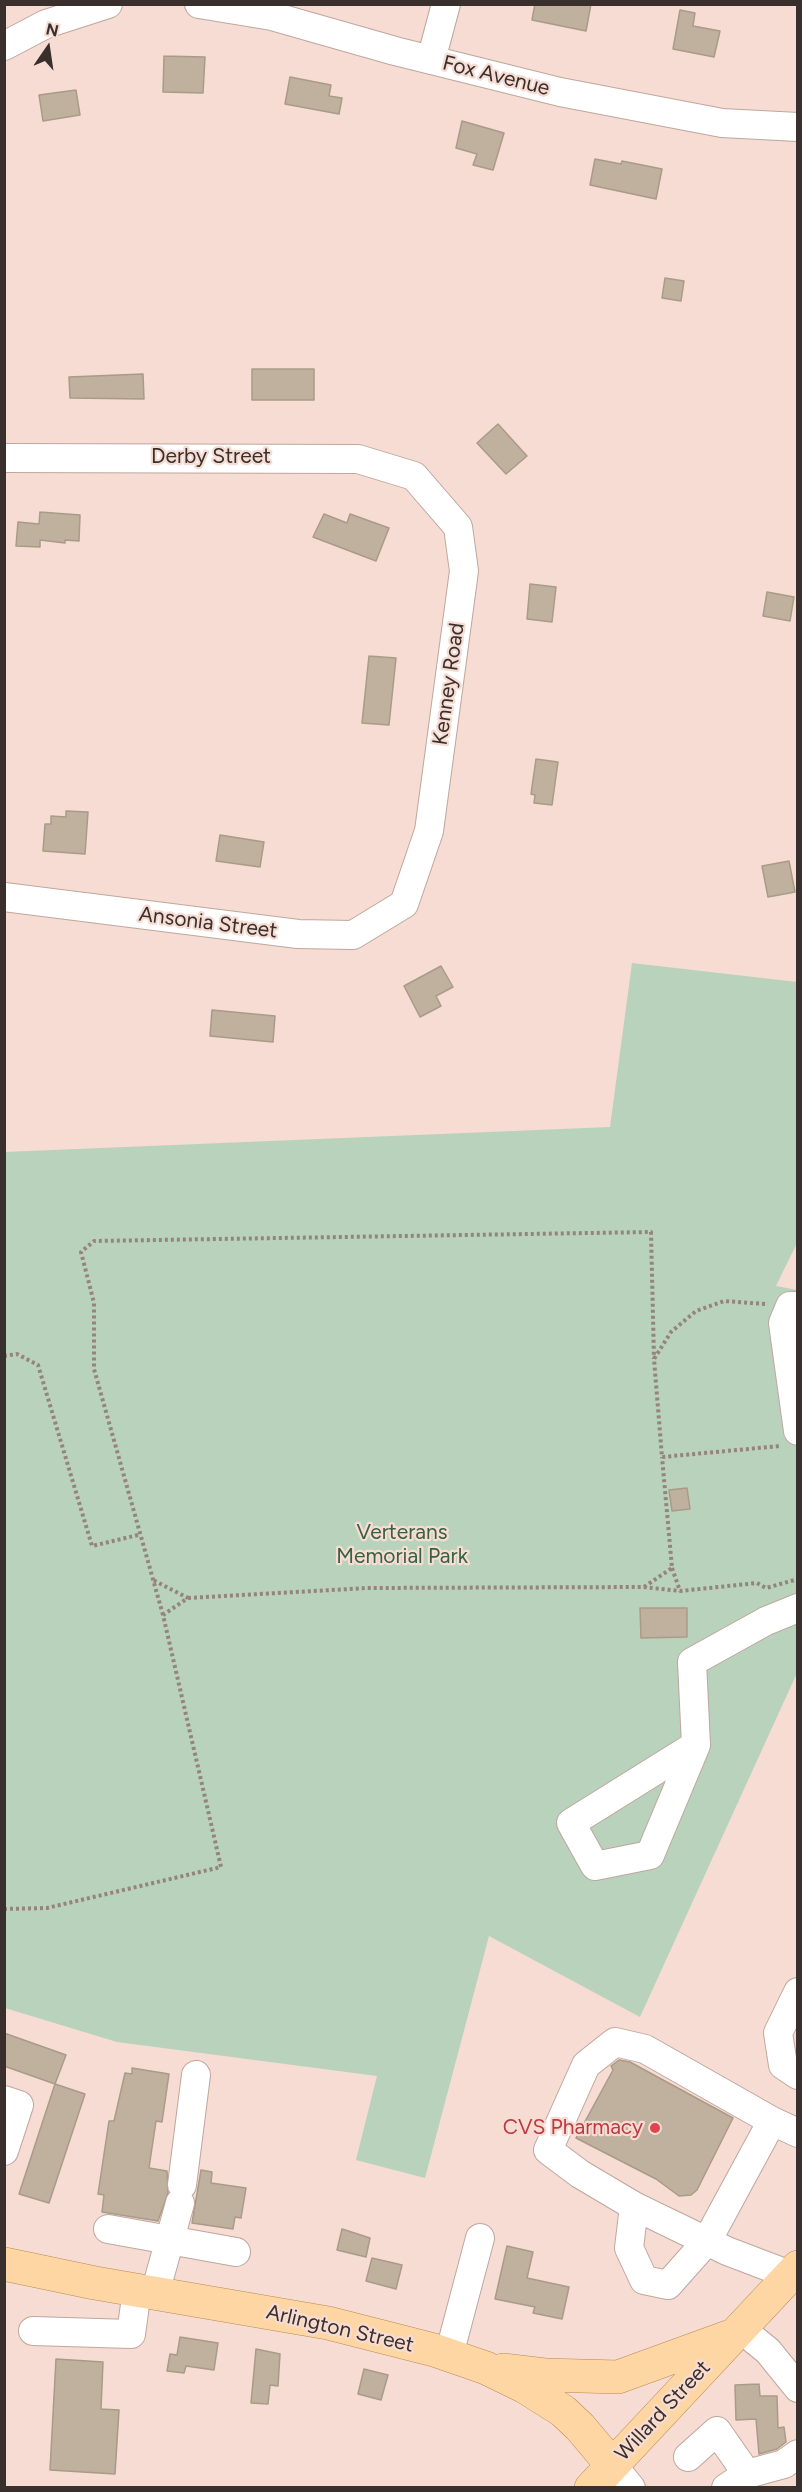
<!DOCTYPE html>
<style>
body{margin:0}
#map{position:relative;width:802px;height:2492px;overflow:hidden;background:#f6dcd2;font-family:Figtree,sans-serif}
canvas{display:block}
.frame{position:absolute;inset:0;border:6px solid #392f2c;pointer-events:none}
.north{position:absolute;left:18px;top:18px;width:60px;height:60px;-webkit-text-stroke:4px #f6dcd2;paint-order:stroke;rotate:13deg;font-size:16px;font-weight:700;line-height:24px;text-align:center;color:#392f2c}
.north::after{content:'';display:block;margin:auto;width:21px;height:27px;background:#392f2c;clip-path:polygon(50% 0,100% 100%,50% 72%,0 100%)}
</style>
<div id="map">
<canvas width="802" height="2492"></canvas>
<div class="frame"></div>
<div class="north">N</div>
</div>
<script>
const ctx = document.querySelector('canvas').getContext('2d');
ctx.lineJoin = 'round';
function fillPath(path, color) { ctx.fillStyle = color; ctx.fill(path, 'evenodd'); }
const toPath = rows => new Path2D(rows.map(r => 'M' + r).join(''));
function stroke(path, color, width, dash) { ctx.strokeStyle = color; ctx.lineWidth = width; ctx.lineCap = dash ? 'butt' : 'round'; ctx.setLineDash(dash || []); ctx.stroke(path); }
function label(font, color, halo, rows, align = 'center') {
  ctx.font = font + ' Figtree,sans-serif'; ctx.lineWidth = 4.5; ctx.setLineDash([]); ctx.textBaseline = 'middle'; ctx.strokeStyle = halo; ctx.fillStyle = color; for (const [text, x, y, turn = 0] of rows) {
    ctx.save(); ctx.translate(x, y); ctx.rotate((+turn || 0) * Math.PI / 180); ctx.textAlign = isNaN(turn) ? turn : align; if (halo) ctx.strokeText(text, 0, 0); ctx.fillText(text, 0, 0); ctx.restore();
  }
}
const green = toPath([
 [632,963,797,982,797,1243,776,1286,797,1290,797,1673,640,2017,489,1936,425,2178,356,2160,377,2076,117,2042,5,2008,4,1152,610,1127]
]);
const building = toPath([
 [535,4,591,4,586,31,532,20,535,4],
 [680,10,695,13,693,26,720,31,714,57,673,49,680,10],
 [164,56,205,57,203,93,163,92,164,56],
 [290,77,331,85,329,96,342,98,339,114,285,104,290,77],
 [76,90,80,115,43,121,39,95,76,90],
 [462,121,504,133,493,170,473,165,477,154,456,148,462,121],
 [595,159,621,164,622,161,662,169,656,199,590,185,595,159],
 [665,278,684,281,681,301,662,298,665,278],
 [252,369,314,369,314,400,252,400,252,369],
 [143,374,144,399,70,398,69,377,143,374],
 [498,424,527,456,506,474,477,443,498,424],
 [40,512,80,515,79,541,65,540,65,543,40,540,40,547,16,546,18,522,39,524,40,512],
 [324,514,347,523,350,514,389,528,376,561,313,537,324,514],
 [530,584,556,587,552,622,527,619,530,584],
 [767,592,794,597,790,621,763,616,767,592],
 [369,656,396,658,389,725,362,723,369,656],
 [536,759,558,762,552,805,534,803,535,795,531,794,536,759],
 [66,811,88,812,85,854,43,851,45,824,51,824,51,816,66,817,66,811],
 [220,835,264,842,260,867,216,861,220,835],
 [789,861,795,892,768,897,762,866,789,861],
 [441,966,453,987,436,996,441,1006,420,1017,404,986,441,966],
 [212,1010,275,1016,273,1042,210,1036,212,1010],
 [687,1488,690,1509,672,1511,669,1490,687,1488],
 [640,1608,687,1608,687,1637,641,1638,640,1608],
 [4,2033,66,2055,55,2084,4,2066,4,2033],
 [619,2060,630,2062,733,2118,697,2190,691,2195,679,2196,656,2179,576,2138,613,2070,611,2066,619,2060],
 [132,2068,169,2074,162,2122,156,2121,149,2168,167,2171,168,2193,158,2221,102,2212,104,2195,98,2194,109,2121,114,2121,125,2073,132,2074,132,2068],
 [55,2084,85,2094,49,2203,19,2194,55,2084],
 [201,2170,212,2172,211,2183,246,2188,241,2218,235,2217,233,2229,192,2223,201,2170],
 [342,2229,370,2238,366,2257,337,2250,342,2229],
 [507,2246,533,2252,527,2278,569,2287,562,2319,533,2313,535,2307,495,2299,507,2246],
 [372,2258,402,2265,396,2289,366,2281,372,2258],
 [180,2337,218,2343,214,2370,186,2366,184,2373,167,2371,170,2354,177,2355,180,2337],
 [256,2349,280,2354,278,2386,270,2385,268,2404,251,2403,256,2349],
 [56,2359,103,2362,101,2409,119,2410,115,2474,50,2470,56,2359],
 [364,2369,388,2375,381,2400,358,2394,364,2369],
 [759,2384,760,2396,777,2396,778,2428,784,2427,786,2442,777,2449,759,2454,756,2419,736,2420,735,2385,759,2384]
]);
const path = toPath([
 [765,1304,724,1301,696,1311,671,1332,654,1359,662,1457,780,1446],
 [4,1356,17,1354,38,1365,92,1546,138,1535],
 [672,1568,680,1591],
 [644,1587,672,1568,662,1457],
 [188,1598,367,1588,643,1587,680,1591,757,1583,766,1588,798,1579],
 [163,1615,94,1369,94,1303,81,1252,94,1241,651,1232,654,1359],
 [4,1909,47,1908,221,1867,163,1615,188,1598,153,1580]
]);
const minor = toPath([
 [199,4,272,16,395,51,560,92,722,123,798,127],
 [4,46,46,24,108,4],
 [431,60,446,4],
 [4,458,358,459,414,476,458,527,464,571,429,831,404,904,353,935,298,934,4,897],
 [798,1306,790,1306,783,1323,798,1431],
 [696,1745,571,1823,595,1866,650,1855,696,1745,692,1662,766,1621,798,1608],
 [798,1992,778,2033,783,2065,798,2075],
 [4,2100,19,2105,4,2151],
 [772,2121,645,2049,615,2042,586,2065,548,2150,580,2174,634,2206,629,2248,644,2280,668,2285,707,2241,772,2121,798,2133],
 [182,2185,196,2075],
 [634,2206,727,2251,790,2275],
 [108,2229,236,2252],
 [155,2293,180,2203],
 [741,2329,768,2351,798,2388],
 [33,2331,131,2334,137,2290],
 [449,2355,480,2238],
 [688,2457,717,2431,747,2474,726,2488],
 [612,2465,631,2488],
 [747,2474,784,2464,798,2454]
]);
const major = toPath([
 [4,2264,95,2283,328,2323,434,2350,486,2368,525,2387,563,2411,580,2427,612,2465],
 [503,2370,545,2375,618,2377,728,2337],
 [591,2488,798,2267]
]);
const markers = [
 [655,2128,6,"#e0444e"]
];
const streetNames = [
 ["Fox Avenue",496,76,14],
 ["Derby Street",211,457],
 ["Kenney Road",449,684,-82],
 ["Ansonia Street",208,923,7],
 ["Arlington Street",340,2329,13],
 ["Willard Street",663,2411,-47]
];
const parkNames = [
 ["Verterans",402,1533],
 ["Memorial Park",402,1557]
];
const healthNames = [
 ["CVS Pharmacy",643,2128]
];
fillPath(green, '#b8d2bc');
fillPath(building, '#c0b09e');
stroke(building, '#aa9a88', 1.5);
stroke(minor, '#bfa79e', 30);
stroke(major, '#b88952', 34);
stroke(path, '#95847d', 4, [3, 3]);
stroke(minor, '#fff', 28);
stroke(major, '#fed6a3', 33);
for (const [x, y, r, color] of markers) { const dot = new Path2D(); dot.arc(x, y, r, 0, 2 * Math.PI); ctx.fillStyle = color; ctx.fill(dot); stroke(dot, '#f6dcd2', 2); }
label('21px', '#392f2c', '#f6dcd2', streetNames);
label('21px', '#356240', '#f6dcd2', parkNames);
label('21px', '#be3a42', '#f6dcd2', healthNames, 'right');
</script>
